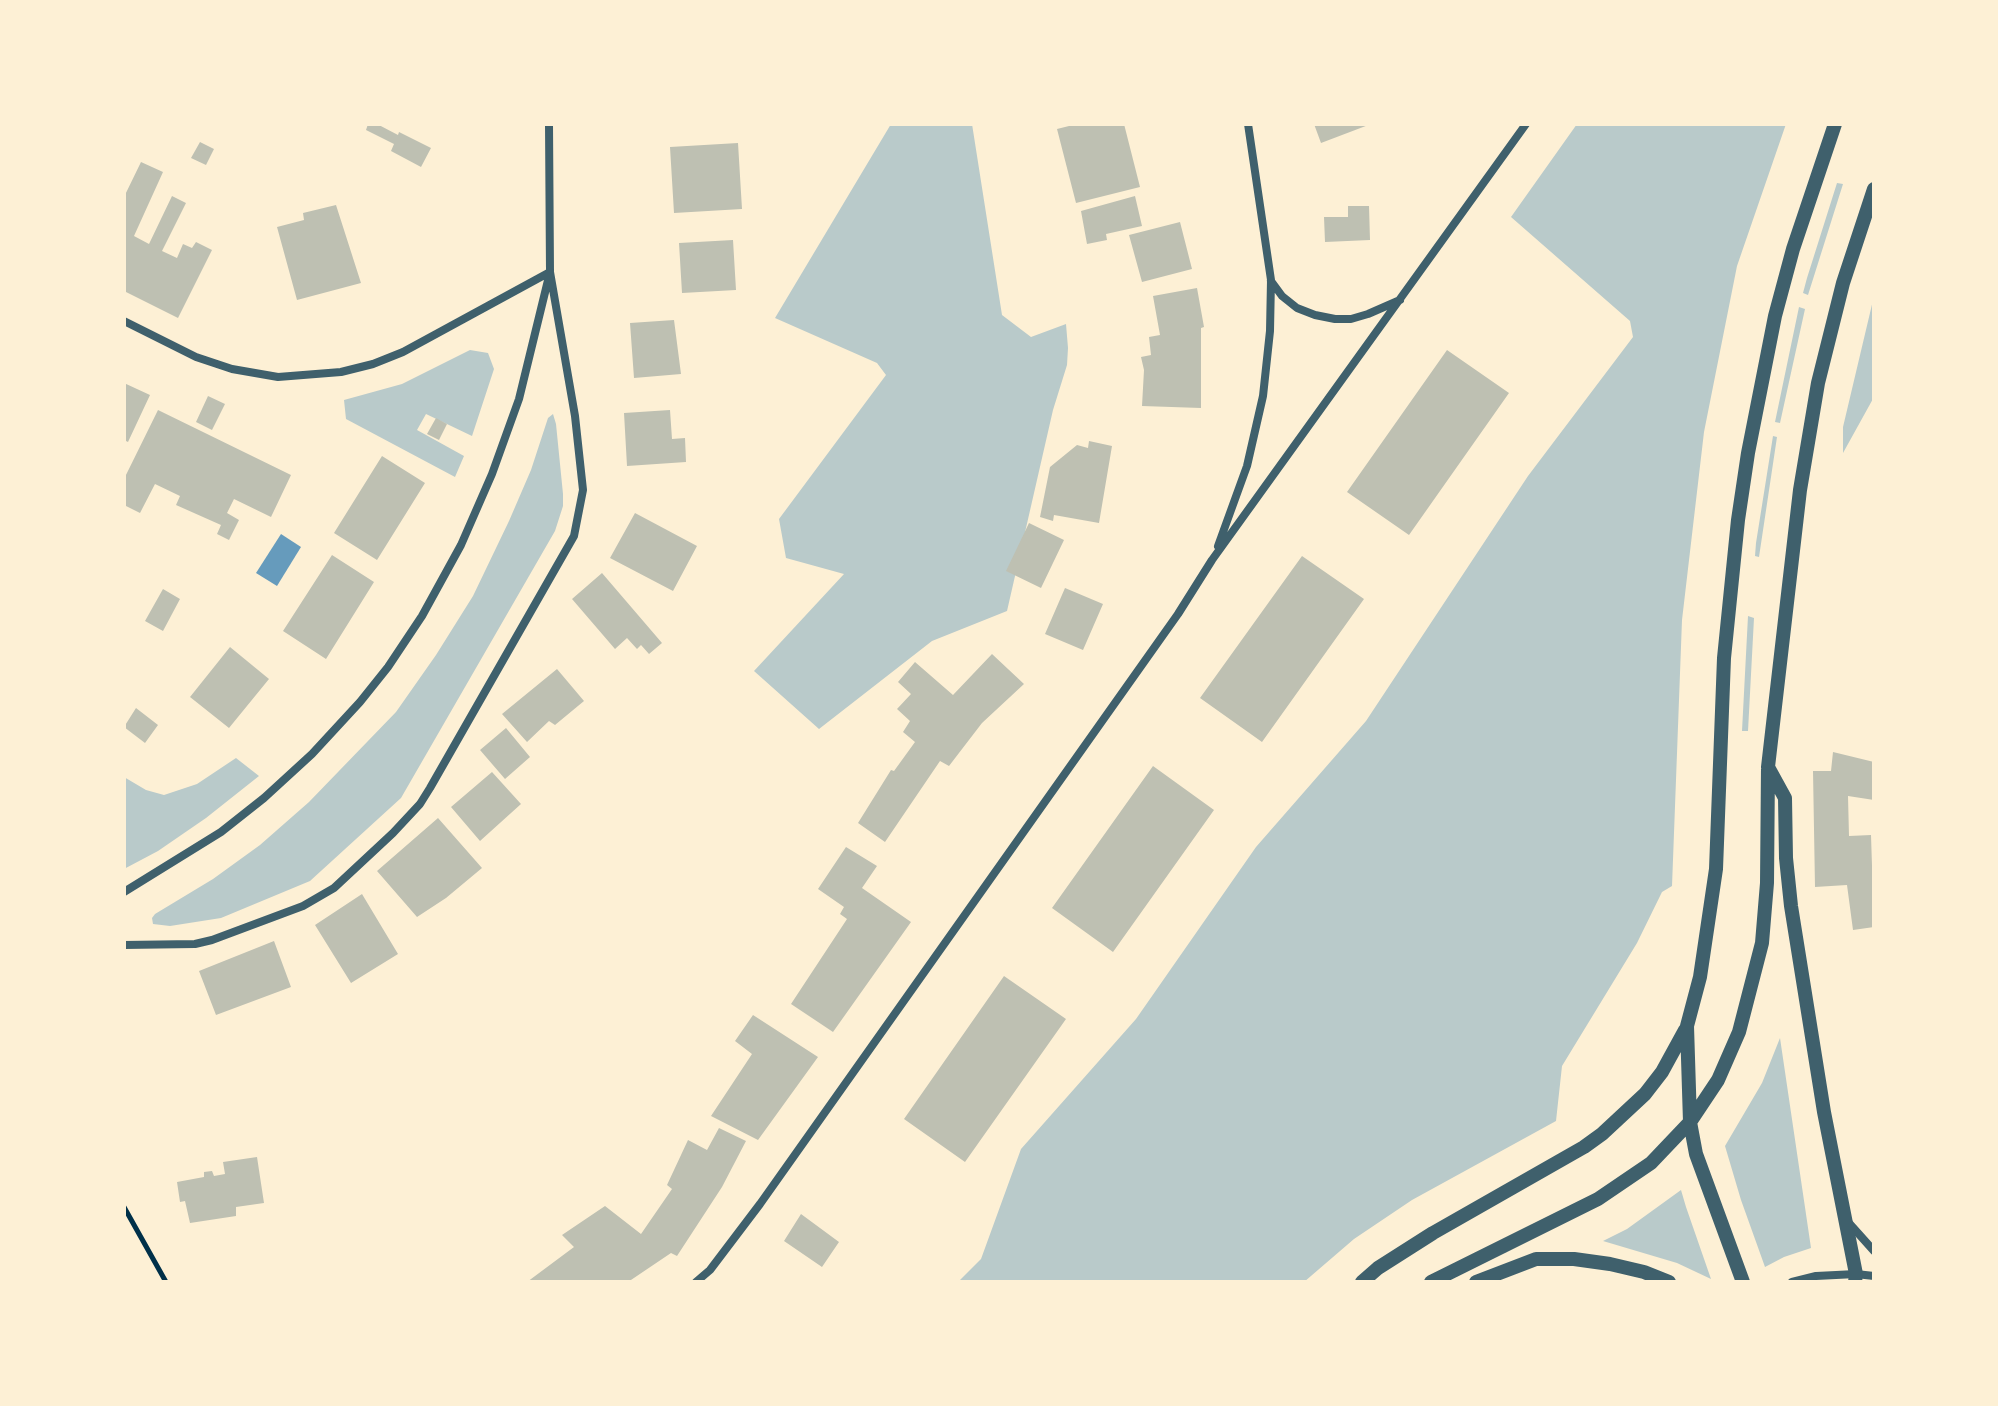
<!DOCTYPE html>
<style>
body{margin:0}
#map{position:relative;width:1998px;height:1406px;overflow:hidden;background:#fdf0d5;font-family:"Roboto Condensed",sans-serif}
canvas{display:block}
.frame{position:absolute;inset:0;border:126px solid #fdf0d5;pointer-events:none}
</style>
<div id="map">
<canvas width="1998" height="1406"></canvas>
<div class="frame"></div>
</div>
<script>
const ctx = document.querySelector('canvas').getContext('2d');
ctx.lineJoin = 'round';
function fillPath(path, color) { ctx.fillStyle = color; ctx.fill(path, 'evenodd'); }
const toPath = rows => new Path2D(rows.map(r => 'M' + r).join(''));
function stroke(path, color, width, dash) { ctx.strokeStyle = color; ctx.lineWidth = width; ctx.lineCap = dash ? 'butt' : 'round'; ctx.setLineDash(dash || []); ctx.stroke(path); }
const green = toPath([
 [891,124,972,124,1002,315,1031,337,1066,324,1068,348,1067,365,1053,410,1007,611,932,641,819,729,754,671,844,574,786,558,779,519,886,375,877,363,775,318],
 [1577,124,1786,124,1737,266,1704,432,1682,620,1672,886,1662,892,1637,943,1562,1066,1556,1121,1412,1200,1354,1239,1304,1282,958,1282,981,1259,1021,1149,1136,1019,1256,847,1366,721,1528,476,1633,337,1630,321,1511,217],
 [1837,183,1843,184,1808,295,1803,293,1807,278],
 [1874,296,1874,397,1843,453,1843,427],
 [1799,307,1805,309,1780,423,1775,422],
 [470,350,488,353,494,369,472,436,426,414,417,430,464,456,455,477,346,419,344,400,402,384],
 [553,414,556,424,563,494,563,506,555,531,401,798,310,881,221,918,170,926,153,924,152,918,155,914,213,879,260,845,309,802,396,712,436,655,473,596,509,521,531,470,548,418],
 [1773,436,1777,437,1759,557,1755,556,1756,543],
 [1748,616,1754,618,1748,731,1742,731],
 [236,758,259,776,206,818,158,851,124,869,124,777,146,790,164,795,197,784],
 [1780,1038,1811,1248,1784,1257,1765,1267,1741,1200,1725,1146,1762,1083],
 [1681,1190,1686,1207,1711,1279,1677,1263,1603,1241,1627,1229]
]);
const water = toPath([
 [281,534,301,547,277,586,256,573]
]);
const building = toPath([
 [368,124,377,124,398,135,399,132,431,148,421,167,391,151,394,144,366,130],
 [1077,124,1124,124,1140,187,1076,203,1057,129],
 [1314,124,1371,124,1321,143],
 [200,142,214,149,206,165,191,158],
 [738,143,742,209,674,213,670,147],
 [141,162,163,172,134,236,149,244,172,196,186,203,162,251,177,258,183,244,192,248,196,242,212,250,178,318,124,291,124,197],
 [1135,196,1142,226,1106,234,1107,240,1087,244,1081,211],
 [336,205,361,283,297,300,277,227,304,220,303,213],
 [1348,206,1369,206,1370,240,1325,242,1324,217,1348,217],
 [1180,222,1192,269,1142,282,1129,235],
 [733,240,736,290,682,293,679,243],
 [1197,288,1204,327,1201,328,1201,408,1142,406,1144,370,1141,357,1151,355,1149,337,1160,335,1153,296],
 [674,320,681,374,634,378,630,323],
 [1447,350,1509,393,1409,535,1347,492],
 [124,383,150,395,128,442,124,440],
 [208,396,225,404,212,430,196,422],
 [158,410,291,475,271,517,234,499,227,513,239,520,229,540,217,534,221,525,176,505,180,496,155,484,140,513,124,505,124,479],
 [670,410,672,439,685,438,686,462,627,466,624,413],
 [436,418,447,424,439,440,427,434],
 [1089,441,1112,446,1099,523,1054,515,1053,521,1040,517,1050,467,1077,445,1088,448],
 [382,456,425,483,377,560,334,533],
 [635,513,697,546,673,591,610,558],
 [1029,523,1064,540,1041,588,1006,571],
 [332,555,374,582,326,659,283,631],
 [1302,556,1364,599,1262,742,1200,698],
 [602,573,662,643,649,654,641,645,637,649,627,638,615,649,572,599],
 [1065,588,1103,604,1083,650,1045,634],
 [163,589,180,599,163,631,145,621],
 [230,647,269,679,229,728,190,697],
 [992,654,1024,684,982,723,949,766,940,761,885,842,858,823,891,770,894,771,915,742,903,732,910,721,897,709,911,694,898,682,915,662,953,695],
 [557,669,584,701,555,725,549,721,527,742,502,714],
 [136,708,158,725,145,743,124,727],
 [506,728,530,757,505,779,480,750],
 [1833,752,1874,762,1874,800,1848,796,1849,836,1871,835,1874,927,1853,930,1847,885,1815,887,1813,771,1831,771],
 [1153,766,1214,810,1113,952,1052,908],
 [492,772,521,804,480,841,451,807],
 [438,818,482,868,446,898,417,917,377,871],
 [846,847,877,866,862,888,911,922,833,1032,791,1004,847,919,840,914,844,907,818,889],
 [362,894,398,954,351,983,315,925],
 [274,941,291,987,216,1015,199,971],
 [1004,976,1066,1019,965,1162,904,1119],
 [753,1015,818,1057,758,1140,711,1116,752,1054,735,1041],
 [719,1128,746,1141,722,1187,677,1256,671,1253,628,1282,527,1282,574,1247,562,1235,605,1206,641,1234,672,1189,667,1185,688,1140,707,1150],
 [257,1157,264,1203,236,1207,236,1216,190,1223,185,1201,180,1202,177,1182,204,1177,204,1172,212,1171,214,1176,225,1174,223,1162],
 [801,1214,839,1242,822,1267,784,1241]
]);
const path = toPath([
 [124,1207,166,1282]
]);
const minor = toPath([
 [1271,281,1282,296,1297,308,1315,315,1335,319,1351,319,1368,314,1400,300],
 [124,321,196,357,232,369,278,377,341,372,373,364,403,352,550,272,575,416,583,490,574,536,430,788,420,804,393,833,334,888,303,906,212,940,195,944,124,945],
 [1218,546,1247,466,1263,396,1270,331,1271,280,1248,124],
 [124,892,221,832,264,798,312,754,360,702,388,667,422,616,461,545,492,474,519,399,550,272,549,124],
 [1848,1222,1874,1251],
 [696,1282,710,1270,760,1204,1178,614,1212,560,1526,124],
 [1792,1282,1816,1276,1856,1274,1874,1276]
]);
const tertiary = toPath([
 [1768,767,1785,798,1786,858,1791,906,1824,1112,1856,1274,1855,1282],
 [1362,1282,1378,1268,1433,1233,1584,1147,1602,1134,1645,1094,1662,1072,1685,1030],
 [1431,1282,1598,1199,1651,1163,1690,1122,1718,1080,1739,1032,1762,943,1767,883,1768,767,1800,490,1818,383,1843,283,1874,189],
 [1476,1282,1536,1259,1574,1259,1610,1264,1644,1272,1669,1282],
 [1743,1282,1696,1154,1690,1122,1687,1026,1700,977,1716,869,1724,658,1738,520,1748,453,1775,316,1793,249,1835,124]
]);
fillPath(green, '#b9caca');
fillPath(water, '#669bbc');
fillPath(building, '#bec0b2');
stroke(path, '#003049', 5);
stroke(minor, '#3f606c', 8);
stroke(tertiary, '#3f606c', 14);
</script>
